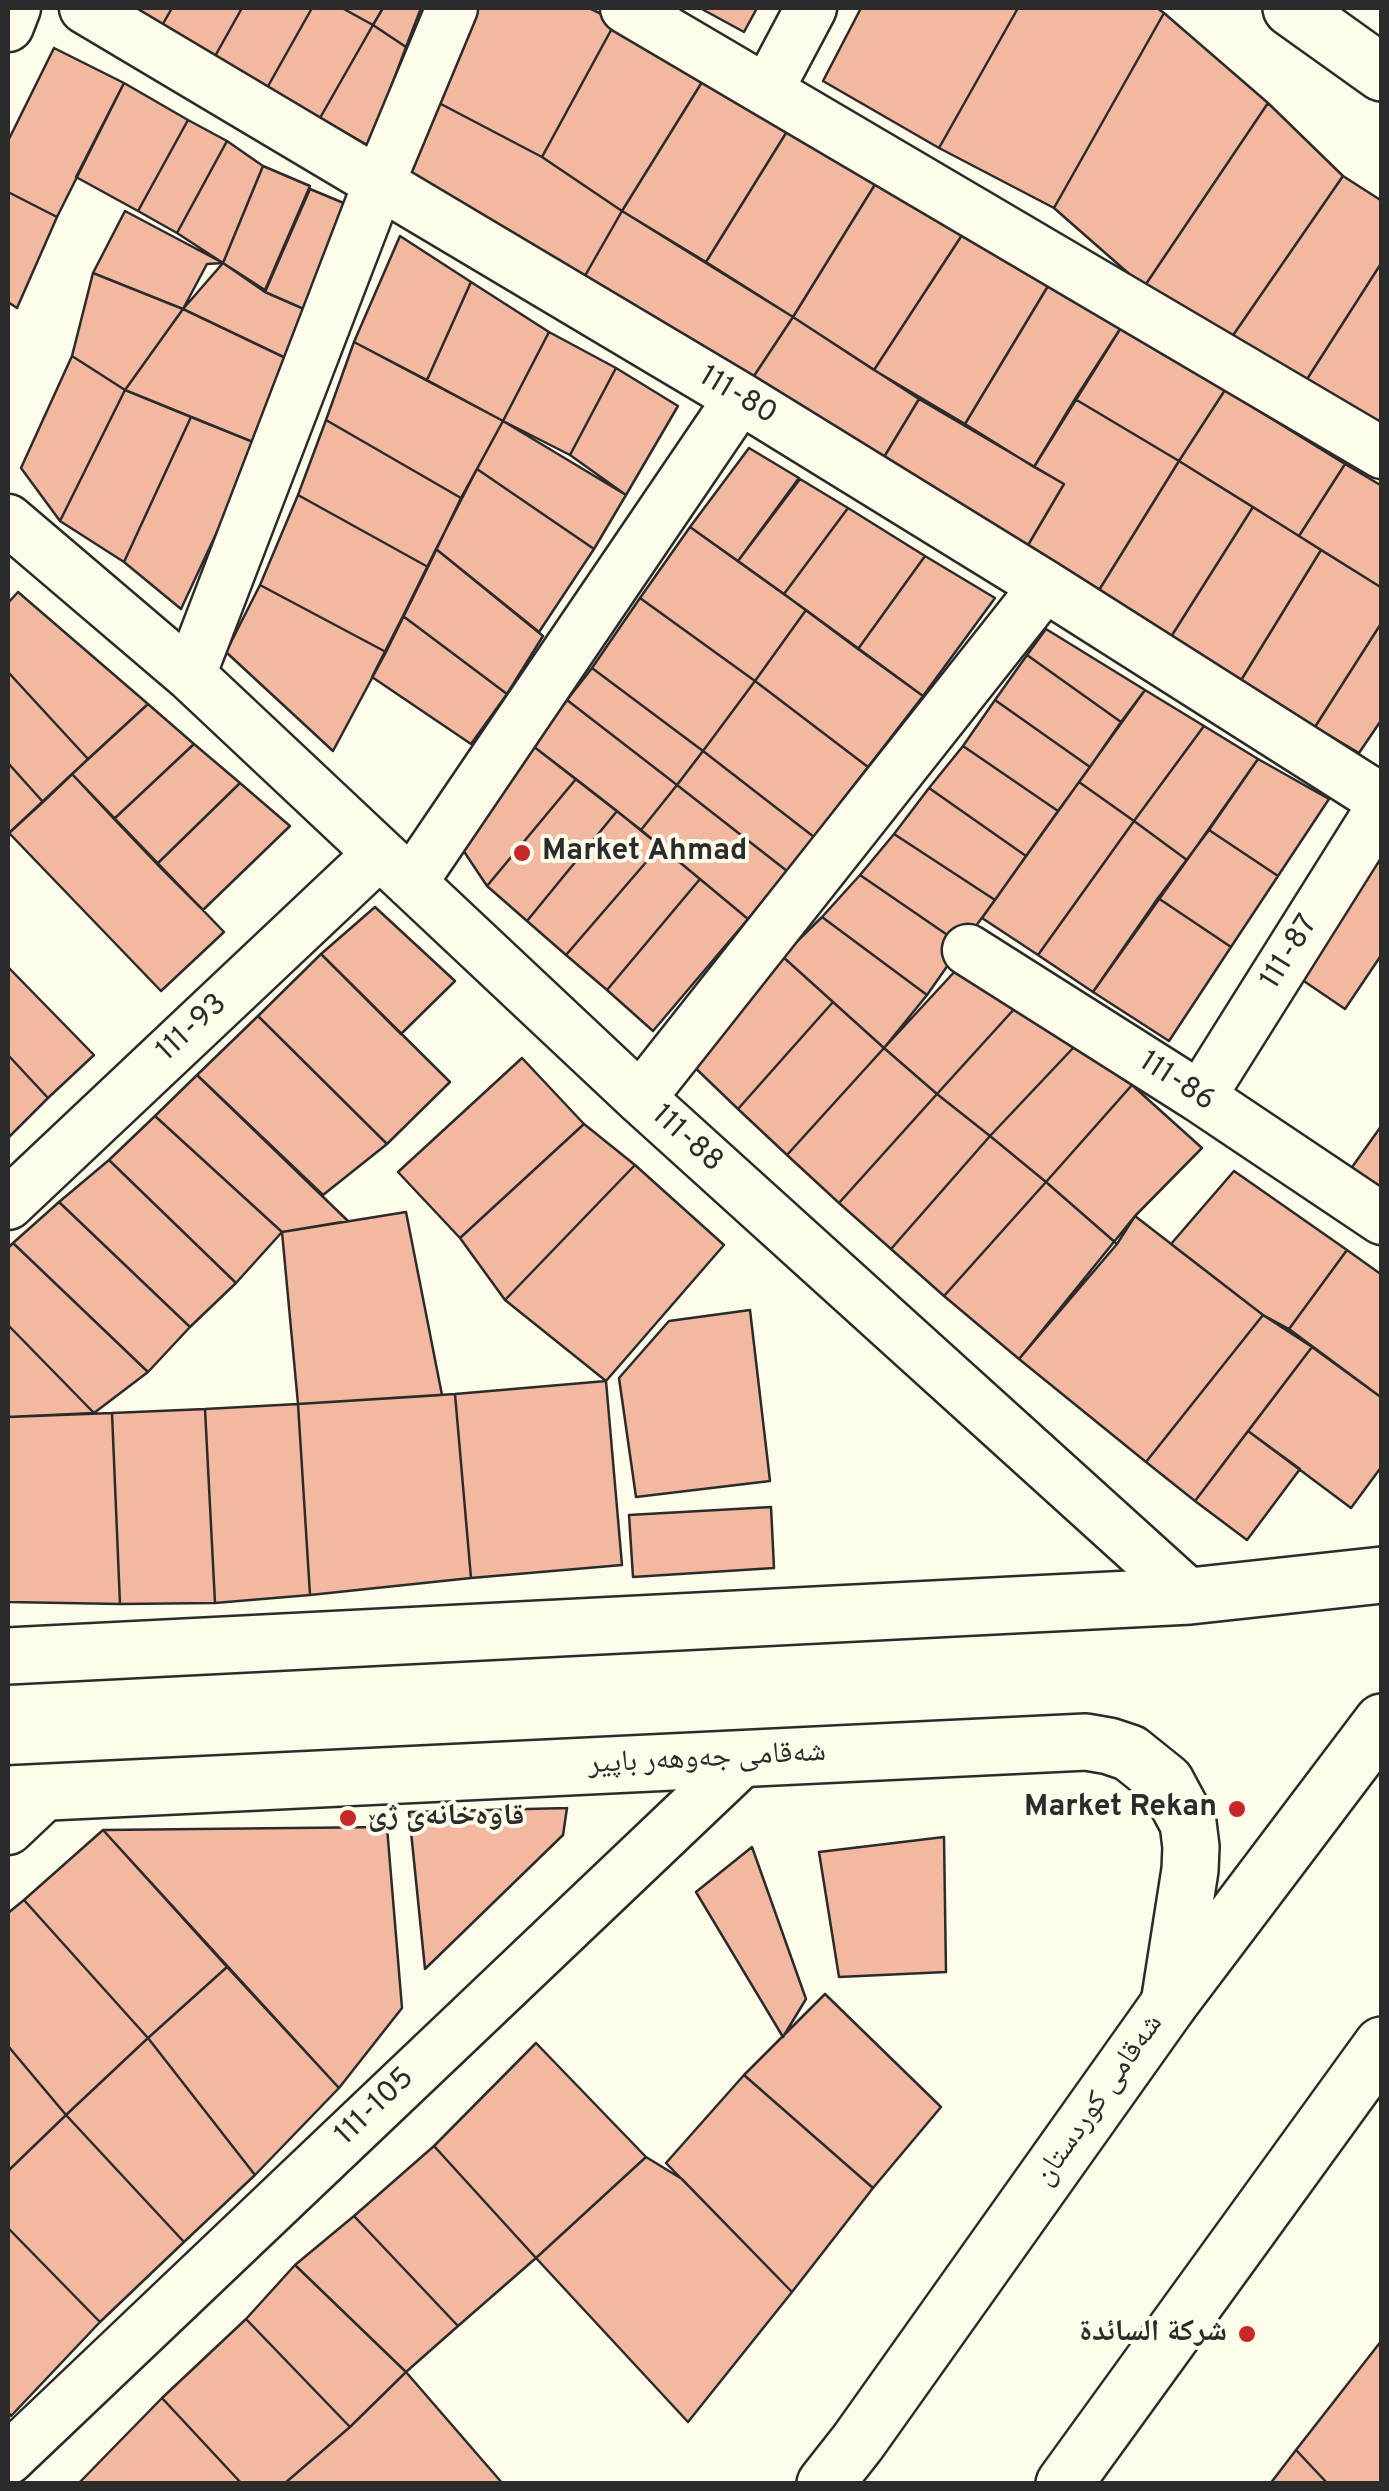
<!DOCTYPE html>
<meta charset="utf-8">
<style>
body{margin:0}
#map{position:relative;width:1389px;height:2491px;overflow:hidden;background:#fdfbea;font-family:Overpass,sans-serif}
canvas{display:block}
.frame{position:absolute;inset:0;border:10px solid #2b2b2b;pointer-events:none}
</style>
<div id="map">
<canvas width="1389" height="2491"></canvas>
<div class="frame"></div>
</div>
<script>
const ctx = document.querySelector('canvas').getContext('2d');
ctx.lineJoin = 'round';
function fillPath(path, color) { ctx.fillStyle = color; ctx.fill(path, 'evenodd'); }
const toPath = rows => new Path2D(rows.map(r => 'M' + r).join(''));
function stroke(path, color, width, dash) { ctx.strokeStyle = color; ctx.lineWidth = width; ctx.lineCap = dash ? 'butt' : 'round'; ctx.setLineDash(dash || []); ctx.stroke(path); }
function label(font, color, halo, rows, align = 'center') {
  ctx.font = font + ' Overpass,"Noto Naskh Arabic",sans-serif'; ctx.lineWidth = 8; ctx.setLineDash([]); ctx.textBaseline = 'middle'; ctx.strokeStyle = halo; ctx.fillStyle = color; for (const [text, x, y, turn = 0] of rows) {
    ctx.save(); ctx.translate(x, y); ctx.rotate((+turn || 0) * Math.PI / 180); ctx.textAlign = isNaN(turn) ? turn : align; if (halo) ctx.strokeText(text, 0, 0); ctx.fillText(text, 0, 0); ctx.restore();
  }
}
const building = toPath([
 [118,8,172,8,160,29,118,8],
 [172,8,242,8,214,58,160,29,172,8],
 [242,8,312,8,267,88,214,58,242,8],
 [312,8,342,8,373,25,320,118,267,88,312,8],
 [342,8,383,8,373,25,342,8],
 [383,8,421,8,406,47,373,25,383,8],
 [477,8,589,8,616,21,542,157,439,103,477,8],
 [700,8,757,8,744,32,700,8],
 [861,8,1018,8,939,148,823,81,861,8],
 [1018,8,1157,8,1164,13,1054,208,939,148,1018,8],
 [1164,13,1268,103,1144,287,1054,208,1164,13],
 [616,21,707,74,622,211,542,157,616,21],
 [373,25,406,47,369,146,320,118,373,25],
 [54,48,124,83,57,217,8,192,8,141,54,48],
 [707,74,791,125,706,262,622,211,707,74],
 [124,83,188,120,138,211,76,177,124,83],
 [439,103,542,157,622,211,582,281,411,174,439,103],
 [1268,103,1343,176,1227,344,1144,287,1268,103],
 [188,120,227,141,177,233,138,211,188,120],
 [791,125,879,178,793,317,706,262,791,125],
 [227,141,263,166,223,263,177,233,227,141],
 [263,166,310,186,265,290,223,263,263,166],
 [1343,176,1382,201,1382,262,1302,387,1227,344,1343,176],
 [879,178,964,232,874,370,793,317,879,178],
 [310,189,358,209,313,313,265,292,310,189],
 [8,192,57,217,17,308,8,302,8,192],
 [125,211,223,263,183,309,93,273,125,211],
 [622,211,793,317,746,388,582,281,622,211],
 [964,232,1051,281,965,424,874,370,964,232],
 [400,236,471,282,427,380,354,342,400,236],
 [1382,262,1382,416,1372,431,1302,387,1382,262],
 [223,263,265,292,313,313,294,362,183,309,207,264,223,263],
 [93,273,183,309,125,390,72,356,93,273],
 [1051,281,1122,326,1034,467,965,424,1051,281],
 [471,282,549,332,503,421,427,380,471,282],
 [183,309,294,362,258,444,125,390,183,309],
 [793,317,919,399,878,467,746,388,793,317],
 [1122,326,1225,390,1179,461,1075,399,1122,326],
 [549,332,616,368,570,455,503,421,549,332],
 [354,342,503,421,461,498,326,420,354,342],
 [72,356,125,390,60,521,21,468,72,356],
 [616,368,678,406,626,495,570,455,616,368],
 [125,390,191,417,124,562,60,521,125,390],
 [1225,390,1345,464,1299,536,1179,461,1225,390],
 [919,399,1064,484,1024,552,878,467,919,399],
 [1075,399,1179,461,1096,595,1024,552,1064,484,1034,467,1075,399],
 [191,417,258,444,181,609,124,562,191,417],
 [326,420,461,498,428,567,298,495,326,420],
 [503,421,626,495,594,549,477,469,503,421],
 [749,448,799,478,738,561,690,527,749,448],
 [1179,461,1253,507,1169,640,1096,595,1179,461],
 [1345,464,1382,486,1382,588,1299,536,1345,464],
 [477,469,594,549,539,632,436,549,477,469],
 [800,479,848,508,784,594,738,561,800,479],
 [298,495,428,567,386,652,260,585,298,495],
 [1253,507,1321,550,1240,682,1169,640,1253,507],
 [848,508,925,556,858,649,784,594,848,508],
 [690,527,806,610,755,681,640,598,690,527],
 [436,549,543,636,507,694,403,616,436,549],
 [1321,550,1382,588,1382,622,1315,727,1240,682,1321,550],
 [925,556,995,598,923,696,858,649,925,556],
 [260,585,386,652,333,751,226,652,260,585],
 [18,592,148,704,88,759,8,672,8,603,18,592],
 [640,598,755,681,703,751,592,668,640,598],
 [806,610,923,696,868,767,755,681,806,610],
 [403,616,507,694,471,744,372,677,403,616],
 [1382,622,1382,719,1359,753,1315,727,1382,622],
 [1046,629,1145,690,1121,722,1027,655,1046,629],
 [1027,655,1121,722,1090,767,995,700,1027,655],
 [592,668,703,751,677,785,567,700,592,668],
 [8,672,88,759,43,802,8,763,8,672],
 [755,681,868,767,814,837,703,751,755,681],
 [1145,690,1204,726,1134,821,1079,782,1145,690],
 [567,700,677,785,641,830,533,746,567,700],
 [995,700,1090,767,1058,811,963,746,995,700],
 [148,704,194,744,114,819,72,774,148,704],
 [1204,726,1258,759,1187,860,1134,821,1204,726],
 [194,744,240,783,157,864,114,819,194,744],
 [533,746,576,779,487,886,463,850,533,746],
 [963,746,1058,811,1026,856,929,788,963,746],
 [703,751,814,837,787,871,677,785,703,751],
 [1258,759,1329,799,1278,876,1209,830,1258,759],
 [8,763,43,802,8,834,8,763],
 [72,774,224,932,161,991,9,833,72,774],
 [576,779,617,811,527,921,487,886,576,779],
 [1079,782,1134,821,1038,955,982,918,1079,782],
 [240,783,290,826,203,910,157,864,240,783],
 [677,785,787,871,748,919,641,830,677,785],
 [929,788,1026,856,995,900,894,834,929,788],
 [617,811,660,846,566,955,527,921,617,811],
 [1134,821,1187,860,1093,992,1038,955,1134,821],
 [1209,830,1278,876,1231,947,1158,898,1209,830],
 [894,834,995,900,962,945,860,875,894,834],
 [660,846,700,879,607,990,566,955,660,846],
 [1369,857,1382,865,1382,954,1345,1009,1292,973,1369,857],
 [860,875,962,945,927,995,822,917,860,875],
 [700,879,748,919,653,1031,607,990,700,879],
 [1158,898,1231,947,1169,1041,1093,992,1158,898],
 [375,907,455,981,401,1034,321,954,375,907],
 [822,917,927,995,884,1048,782,956,822,917],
 [321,954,450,1082,387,1144,258,1016,321,954],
 [782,956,833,1002,738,1109,687,1060,782,956],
 [8,967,94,1055,48,1098,8,1055,8,967],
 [957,969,1016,1007,937,1094,884,1048,957,969],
 [833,1002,884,1048,787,1155,738,1109,833,1002],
 [1016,1007,1075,1046,990,1136,937,1094,1016,1007],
 [258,1016,387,1144,323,1195,197,1075,258,1016],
 [1075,1046,1132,1085,1046,1182,990,1136,1075,1046],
 [884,1048,937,1094,839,1203,787,1155,884,1048],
 [8,1055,48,1098,8,1138,8,1055],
 [522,1058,584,1124,460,1238,398,1172,522,1058],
 [197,1075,348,1221,282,1232,155,1116,197,1075],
 [1132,1085,1202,1148,1135,1216,1117,1244,1046,1182,1132,1085],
 [937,1094,990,1136,891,1249,839,1203,937,1094],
 [155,1116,282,1232,236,1283,109,1160,155,1116],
 [584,1124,635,1165,505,1300,460,1238,584,1124],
 [1382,1125,1382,1202,1345,1177,1382,1125],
 [990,1136,1046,1182,944,1296,891,1249,990,1136],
 [109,1160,236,1283,190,1327,59,1202,109,1160],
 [635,1165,724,1245,606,1381,505,1300,635,1165],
 [1234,1171,1347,1250,1289,1329,1263,1315,1171,1244,1234,1171],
 [1046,1182,1117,1244,1019,1359,944,1296,1046,1182],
 [59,1202,190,1327,148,1372,13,1243,59,1202],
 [406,1212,442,1395,298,1404,282,1232,406,1212],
 [1135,1216,1263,1315,1146,1462,1019,1359,1135,1216],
 [13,1243,148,1372,94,1413,8,1325,8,1248,13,1243],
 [1347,1250,1382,1275,1382,1398,1289,1329,1347,1250],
 [750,1310,770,1481,636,1497,619,1378,669,1321,750,1310],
 [1263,1315,1312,1347,1195,1501,1146,1462,1263,1315],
 [8,1325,94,1413,8,1417,8,1325],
 [1312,1347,1382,1398,1382,1466,1351,1508,1248,1431,1312,1347],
 [606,1381,622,1565,471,1578,455,1394,606,1381],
 [455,1394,471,1578,310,1595,298,1404,455,1394],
 [298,1404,310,1595,215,1603,205,1409,298,1404],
 [205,1409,215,1603,120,1604,112,1413,205,1409],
 [112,1413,120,1604,8,1602,8,1417,112,1413],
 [1248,1431,1300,1469,1247,1540,1195,1501,1248,1431],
 [771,1507,774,1568,633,1577,629,1515,771,1507],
 [567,1808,563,1835,425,1969,409,1812,567,1808],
 [387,1827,402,2008,339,2088,103,1830,387,1827],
 [103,1830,227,1967,148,2038,24,1900,103,1830],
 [944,1837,946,1972,839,1977,819,1852,944,1837],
 [752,1847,806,1999,783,2037,696,1892,752,1847],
 [24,1900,148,2038,66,2115,8,2046,8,1913,24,1900],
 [227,1967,339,2088,255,2175,148,2038,227,1967],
 [825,1994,941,2107,873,2188,744,2075,825,1994],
 [148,2038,255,2175,184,2242,66,2115,148,2038],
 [536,2043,646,2157,536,2258,434,2146,536,2043],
 [8,2046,66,2115,8,2171,8,2046],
 [744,2075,873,2188,792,2292,666,2163,744,2075],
 [66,2115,184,2242,100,2322,8,2228,8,2171,66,2115],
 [434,2146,536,2258,458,2326,354,2216,434,2146],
 [646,2157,682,2179,792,2292,688,2422,536,2258,646,2157],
 [354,2216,458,2326,406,2372,295,2265,354,2216],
 [8,2228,100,2322,11,2416,8,2412,8,2228],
 [295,2265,406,2372,350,2427,246,2319,295,2265],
 [246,2319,350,2427,284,2484,242,2484,162,2398,246,2319],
 [1382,2340,1382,2484,1328,2484,1296,2450,1382,2340],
 [406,2372,503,2484,284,2484,350,2427,406,2372],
 [162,2398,242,2484,78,2484,162,2398],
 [1296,2450,1328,2484,1270,2484,1296,2450]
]);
const minor = toPath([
 [85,8,740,398,1045,586,1382,800],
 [626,8,1382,453],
 [8,26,15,8],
 [767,91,811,8],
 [8,520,190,675,640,1098,1190,1596],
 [190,675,379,183,452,8],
 [411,883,740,398],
 [968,950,1200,1097,1382,1219],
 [1200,1097,1382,807],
 [640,1098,1045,586],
 [8,1204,379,854],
 [8,1829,45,1794],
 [8,2459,745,1758]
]);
const tertiary = toPath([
 [1291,8,1382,73]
]);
const secondary = toPath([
 [8,1656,1190,1596,1382,1575],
 [8,1794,1086,1742,1109,1746,1130,1753,1166,1782,1188,1823,1191,1847,1190,1870,1169,2004]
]);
const trunk = toPath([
 [825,2484,858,2442,1169,2004,1382,1722],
 [1064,2484,1382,2045]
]);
const markers = [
 [522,853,10,"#c62828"],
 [1237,1809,10,"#c62828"],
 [348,1818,10,"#c62828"],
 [1247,2334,10,"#c62828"]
];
const streetNames = [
 ["111-80",737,397,31],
 ["111-87",1291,953,-58],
 ["111-93",193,1029,-43],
 ["111-86",1176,1083,33],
 ["111-88",686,1140,42],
 ["شەقامی جەوهەر باپیر",707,1760,-3],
 ["شەقامی کوردستان",1100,2101,-55],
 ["111-105",376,2108,-44]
];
const poiNames = [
 ["Market Ahmad",542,853],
 ["Market Rekan",1217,1809,"right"],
 ["قاوەخانەی ژێ",368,1818],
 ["شركة السائدة",1227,2334,"right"]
];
fillPath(building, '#f2b8a0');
stroke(building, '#2b2b2b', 2.5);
stroke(minor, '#2b2b2b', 55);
stroke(tertiary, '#2b2b2b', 60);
stroke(secondary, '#2b2b2b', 60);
stroke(trunk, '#2b2b2b', 60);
stroke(minor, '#fdfbea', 50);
stroke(tertiary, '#fdfbea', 55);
stroke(secondary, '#fdfbea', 55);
stroke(trunk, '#fdfbea', 55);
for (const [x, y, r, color] of markers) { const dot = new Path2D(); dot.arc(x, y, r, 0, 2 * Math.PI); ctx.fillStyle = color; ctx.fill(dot); stroke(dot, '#fdfbea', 4); }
label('30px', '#2b2b2b', '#fdfbea', streetNames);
label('bold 30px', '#2b2b2b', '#fdfbea', poiNames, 'left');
</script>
